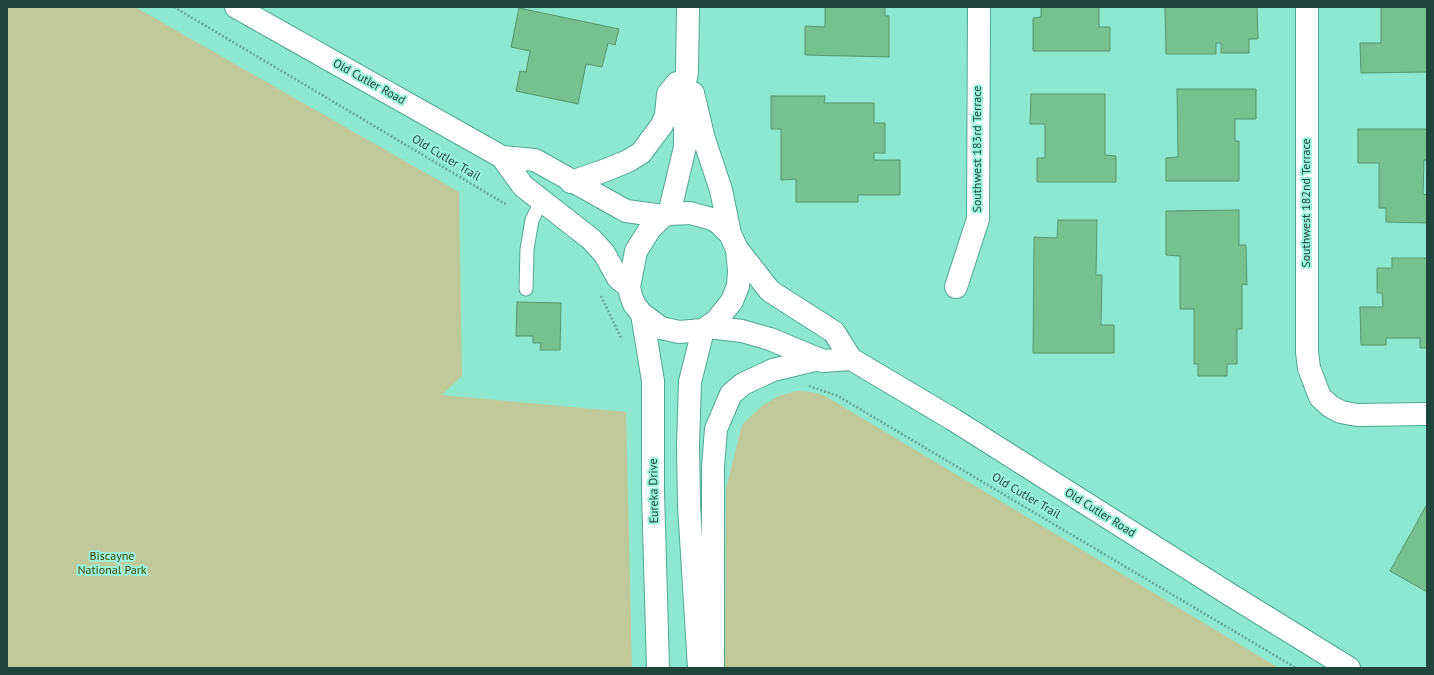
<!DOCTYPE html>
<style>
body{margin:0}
#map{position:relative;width:1434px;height:675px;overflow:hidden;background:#8ee7cf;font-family:"PT Sans",sans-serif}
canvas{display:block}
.frame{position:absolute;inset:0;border:8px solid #1f453b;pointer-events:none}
</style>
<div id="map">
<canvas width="1434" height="675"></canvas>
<div class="frame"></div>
</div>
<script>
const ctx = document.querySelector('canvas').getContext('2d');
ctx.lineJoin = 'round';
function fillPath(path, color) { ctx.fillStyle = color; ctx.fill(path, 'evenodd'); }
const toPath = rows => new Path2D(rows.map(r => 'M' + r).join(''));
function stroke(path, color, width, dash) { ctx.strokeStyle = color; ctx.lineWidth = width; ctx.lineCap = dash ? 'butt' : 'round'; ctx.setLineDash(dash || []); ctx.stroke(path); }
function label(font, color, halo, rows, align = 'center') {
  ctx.font = font + ' "PT Sans",sans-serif'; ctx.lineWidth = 4; ctx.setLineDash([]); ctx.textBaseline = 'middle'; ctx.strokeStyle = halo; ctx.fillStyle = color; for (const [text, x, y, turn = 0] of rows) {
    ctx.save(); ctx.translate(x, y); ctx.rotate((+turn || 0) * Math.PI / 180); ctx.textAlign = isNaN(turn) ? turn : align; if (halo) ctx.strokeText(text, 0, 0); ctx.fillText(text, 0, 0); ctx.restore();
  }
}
const green = toPath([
 [7,7,135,7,459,192,462,376,442,395,626,412,632,668,7,668],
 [797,391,812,392,825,396,1279,668,725,668,726,489,742,425,763,405,779,396]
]);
const building = toPath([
 [825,7,885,7,885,16,889,16,889,57,805,55,805,26,825,27,825,7],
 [1041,7,1099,7,1099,27,1110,27,1110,51,1033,51,1033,18,1041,17,1041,7],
 [1165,7,1257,7,1258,39,1249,39,1249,53,1221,53,1221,43,1216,43,1216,54,1166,54,1165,7],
 [1381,7,1427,7,1427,72,1361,73,1360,43,1381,43,1381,7],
 [519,8,619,29,615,45,608,43,602,67,586,64,578,104,516,91,520,71,526,72,530,51,511,47,519,8],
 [1177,89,1256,89,1256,119,1235,119,1235,141,1239,141,1239,181,1166,181,1166,158,1178,157,1177,89],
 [1031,94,1105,94,1105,155,1116,156,1116,182,1037,182,1037,158,1045,158,1045,124,1030,124,1031,94],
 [771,96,825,96,824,103,874,103,874,123,885,123,885,153,874,153,874,160,900,160,900,195,858,195,858,202,796,202,796,179,781,180,781,129,771,129,771,96],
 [1358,129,1427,129,1427,160,1424,160,1423,194,1427,195,1427,223,1386,222,1386,208,1379,208,1379,163,1358,163,1358,129],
 [1239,210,1239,245,1246,245,1247,285,1242,284,1242,329,1237,329,1237,364,1227,364,1227,376,1198,376,1198,364,1194,364,1194,309,1180,309,1180,256,1166,255,1166,211,1239,210],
 [1058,220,1097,220,1096,275,1102,275,1101,325,1114,325,1114,353,1033,353,1034,237,1057,238,1058,220],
 [1392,258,1427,258,1427,348,1420,348,1420,338,1386,338,1386,345,1361,345,1360,307,1383,307,1382,293,1377,293,1377,268,1392,268,1392,258],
 [517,302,561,303,560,350,540,350,541,343,533,343,533,336,516,336,517,302],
 [1427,504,1427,592,1390,571,1427,504]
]);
const path = toPath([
 [174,7,507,205],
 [601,296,621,338],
 [809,386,838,396,1296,668]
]);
const lane = toPath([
 [526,289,527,249,532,220,542,200]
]);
const street = toPath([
 [1307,7,1307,352,1309,368,1320,397,1330,406,1341,412,1357,415,1427,414],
 [956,287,978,219,979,7],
 [642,314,653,381,653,492,658,668],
 [699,668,689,505,688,445,690,382,703,330],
 [713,668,713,467,716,429,731,394,743,384,773,370,819,359]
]);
const secondary = toPath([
 [236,7,502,157,535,160,626,211,663,216],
 [693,93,704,139,721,190,730,234],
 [502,157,523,186,591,239,604,253,618,278,629,287],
 [571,182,606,170,628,161,641,153,662,125,666,115,668,94,677,83],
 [690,213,712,219,719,223,730,234,737,249,739,271,738,286,732,301,716,321,703,330,679,332,661,328,642,314,634,304,631,296,629,287,636,251,650,229,663,216,669,214,690,213],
 [669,214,685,147,685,129,681,103,687,72,688,7],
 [737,249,770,291,834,332,851,359,954,420,1229,594,1349,668],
 [708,327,742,331,770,339,823,361,851,359]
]);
const streetNames = [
 ["Old Cutler Road",369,82,29],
 ["Southwest 183rd Terrace",978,149,-90],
 ["Old Cutler Trail",446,158,31],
 ["Southwest 182nd Terrace",1307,203,-90],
 ["Eureka Drive",654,491,-91],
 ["Old Cutler Trail",1026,496,31],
 ["Old Cutler Road",1100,513,32]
];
const parkNames = [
 ["Biscayne",112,557],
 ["National Park",112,571]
];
fillPath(green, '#c1c899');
fillPath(building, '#75c190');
stroke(building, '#55966d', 1);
stroke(lane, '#4fa993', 15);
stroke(street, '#4fa993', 24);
stroke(secondary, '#4fa993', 24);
stroke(path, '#63a996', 2.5, [2, 2]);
stroke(lane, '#fff', 13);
stroke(street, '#fff', 22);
stroke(secondary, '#fff', 22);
label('12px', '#1f453b', '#9bf4dc', streetNames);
label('12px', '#3c4101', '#9bf4dc', parkNames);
</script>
